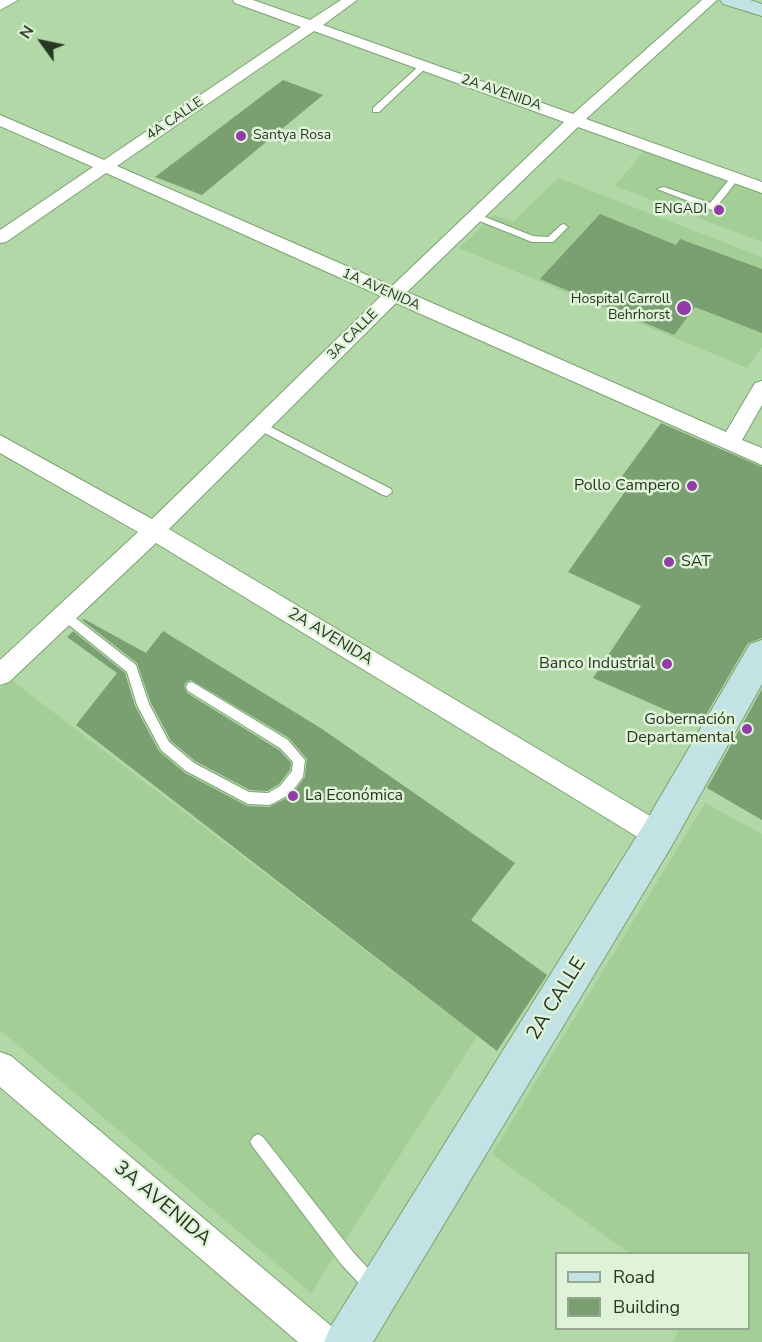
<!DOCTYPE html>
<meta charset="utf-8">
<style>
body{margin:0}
#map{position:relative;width:762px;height:1342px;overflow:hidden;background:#b1d8a6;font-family:"Nunito Sans",sans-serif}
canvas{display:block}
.legend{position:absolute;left:555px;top:1252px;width:195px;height:78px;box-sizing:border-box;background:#dff3d9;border:2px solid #96a890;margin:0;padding:8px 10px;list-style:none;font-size:18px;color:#283723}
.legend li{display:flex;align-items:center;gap:12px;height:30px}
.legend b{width:30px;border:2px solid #96a890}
.north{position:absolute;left:12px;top:12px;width:60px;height:60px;-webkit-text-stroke:4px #dff3d9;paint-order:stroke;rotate:303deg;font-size:16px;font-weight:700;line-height:24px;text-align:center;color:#283723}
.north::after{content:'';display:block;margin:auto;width:21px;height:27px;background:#283723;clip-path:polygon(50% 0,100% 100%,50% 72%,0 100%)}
</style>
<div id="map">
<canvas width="762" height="1342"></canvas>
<ul class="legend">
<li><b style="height:8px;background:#c2e3e4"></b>Road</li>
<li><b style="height:16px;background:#7a9f70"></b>Building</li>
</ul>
<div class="north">N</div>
</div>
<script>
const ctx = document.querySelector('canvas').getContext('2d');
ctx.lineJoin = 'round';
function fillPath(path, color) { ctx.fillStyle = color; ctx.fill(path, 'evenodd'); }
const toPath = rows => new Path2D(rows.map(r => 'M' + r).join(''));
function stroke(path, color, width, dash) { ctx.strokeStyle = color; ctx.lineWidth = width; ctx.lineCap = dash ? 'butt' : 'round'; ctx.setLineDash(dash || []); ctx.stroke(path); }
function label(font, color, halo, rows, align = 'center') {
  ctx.font = font + ' "Nunito Sans",sans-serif'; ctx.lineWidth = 5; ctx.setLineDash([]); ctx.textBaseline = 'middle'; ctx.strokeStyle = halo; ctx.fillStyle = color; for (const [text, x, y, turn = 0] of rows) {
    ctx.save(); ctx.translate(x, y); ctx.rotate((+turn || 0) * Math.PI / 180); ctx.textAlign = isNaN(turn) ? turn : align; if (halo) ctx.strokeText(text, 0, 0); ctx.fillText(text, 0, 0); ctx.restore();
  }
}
const built = toPath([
 [644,151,762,194,762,242,615,186],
 [558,178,762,257,762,347,747,368,459,248,494,215,513,222],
 [10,679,477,1036,311,1293,0,1030,0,690],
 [705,803,762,834,762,1342,673,1342,679,1329,748,1328,748,1254,629,1253,492,1154]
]);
const building = toPath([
 [283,80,323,95,202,195,155,177],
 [600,214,676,245,680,239,762,269,762,333,695,307,674,335,540,279],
 [661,423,762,467,762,638,748,643,700,725,593,678,641,606,568,572,627,489,617,483],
 [84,619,146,653,163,631,322,729,515,863,471,920,547,975,497,1051,76,725,117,673,67,637,73,631,125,673,135,706,159,751,185,773,247,806,269,807,291,796,305,777,307,759,289,738,191,680,186,682,184,686,187,693,279,750,291,763,290,770,279,784,267,791,250,790,195,761,171,741,151,703,137,663,82,620],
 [762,689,762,820,707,788]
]);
const lane = toPath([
 [421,64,428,66,379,112,373,112,373,108,421,64],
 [735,175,739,178,715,209,712,210,657,189,664,187,710,203,732,176,735,175],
 [475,213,533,236,548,237,561,225,564,224,568,227,553,242,532,242,472,218,472,214,475,213],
 [261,422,391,489,392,492,387,496,383,495,257,429,256,426,261,422],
 [62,612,77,619,136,665,149,704,169,742,194,763,249,792,268,793,280,786,292,771,293,762,280,748,188,691,186,687,188,683,192,682,288,740,305,760,303,777,290,794,274,803,269,805,248,804,186,771,161,750,137,705,127,672,69,625,58,620,56,617,58,614,62,612],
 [258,1134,263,1137,353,1252,379,1280,381,1286,379,1292,373,1294,367,1292,341,1264,253,1147,250,1142,253,1137,258,1134]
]);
const street = toPath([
 [0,0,18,0,0,10,0,0],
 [233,0,253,0,310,20,341,0,357,0,323,25,573,114,702,0,717,0,586,119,762,182,762,193,578,127,407,292,726,432,755,383,762,381,762,405,742,440,762,448,762,465,396,303,169,529,667,826,671,835,667,844,658,847,649,844,156,543,9,682,0,685,0,660,138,532,0,453,0,435,152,519,381,296,106,173,6,242,0,243,0,230,93,167,0,126,0,115,104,160,301,27,235,3,233,0],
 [314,31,564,122,392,286,117,166,314,31],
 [0,1052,11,1056,336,1330,341,1342,298,1342,0,1087,0,1052]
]);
const secondary = toPath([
 [720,0,750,0,762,4,762,16,723,4,720,0],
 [762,640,762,684,671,847,373,1342,324,1342,331,1326,645,823,750,644,762,640]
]);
const markers = [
 [241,136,6,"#933ca9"],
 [719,210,6,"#933ca9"],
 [684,308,8,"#933ca9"],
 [692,486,6,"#933ca9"],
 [669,562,6,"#933ca9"],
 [667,664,6,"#933ca9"],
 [747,729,6,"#933ca9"],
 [293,796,6,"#933ca9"]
];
const farStreetnames = [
 ["2A AVENIDA",501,93,19],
 ["4A CALLE",175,119,-34],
 ["1A AVENIDA",381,290,24],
 ["3A CALLE",353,335,-45]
];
const farPoinames = [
 ["Santya Rosa",253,136,"left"],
 ["ENGADI",707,210],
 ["Hospital Carroll",670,300],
 ["Behrhorst",670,316]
];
const poiNames = [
 ["Pollo Campero",680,486],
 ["SAT",681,562,"left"],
 ["Banco Industrial",655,664],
 ["Gobernación",735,720],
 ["Departamental",735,738],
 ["La Económica",305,796,"left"]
];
const streetNames = [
 ["2A AVENIDA",330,637,31]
];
const nearStreetnames = [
 ["2A CALLE",557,999,-58],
 ["3A AVENIDA",162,1204,40]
];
fillPath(built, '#a3ce96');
fillPath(building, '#7a9f70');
stroke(lane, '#7da273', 2);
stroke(street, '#7da273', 2);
stroke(secondary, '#7da273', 2);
fillPath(lane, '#fff');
fillPath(street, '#fff');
fillPath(secondary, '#c2e3e4');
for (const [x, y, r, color] of markers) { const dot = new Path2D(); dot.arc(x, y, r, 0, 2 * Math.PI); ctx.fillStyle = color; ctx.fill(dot); stroke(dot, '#dff3d9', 2); }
label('14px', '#283723', '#dff3d9', farStreetnames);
label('14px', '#283723', '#dff3d9', farPoinames, 'right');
label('16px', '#283723', '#dff3d9', poiNames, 'right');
label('16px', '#283723', '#dff3d9', streetNames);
label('20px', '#283723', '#dff3d9', nearStreetnames);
</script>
